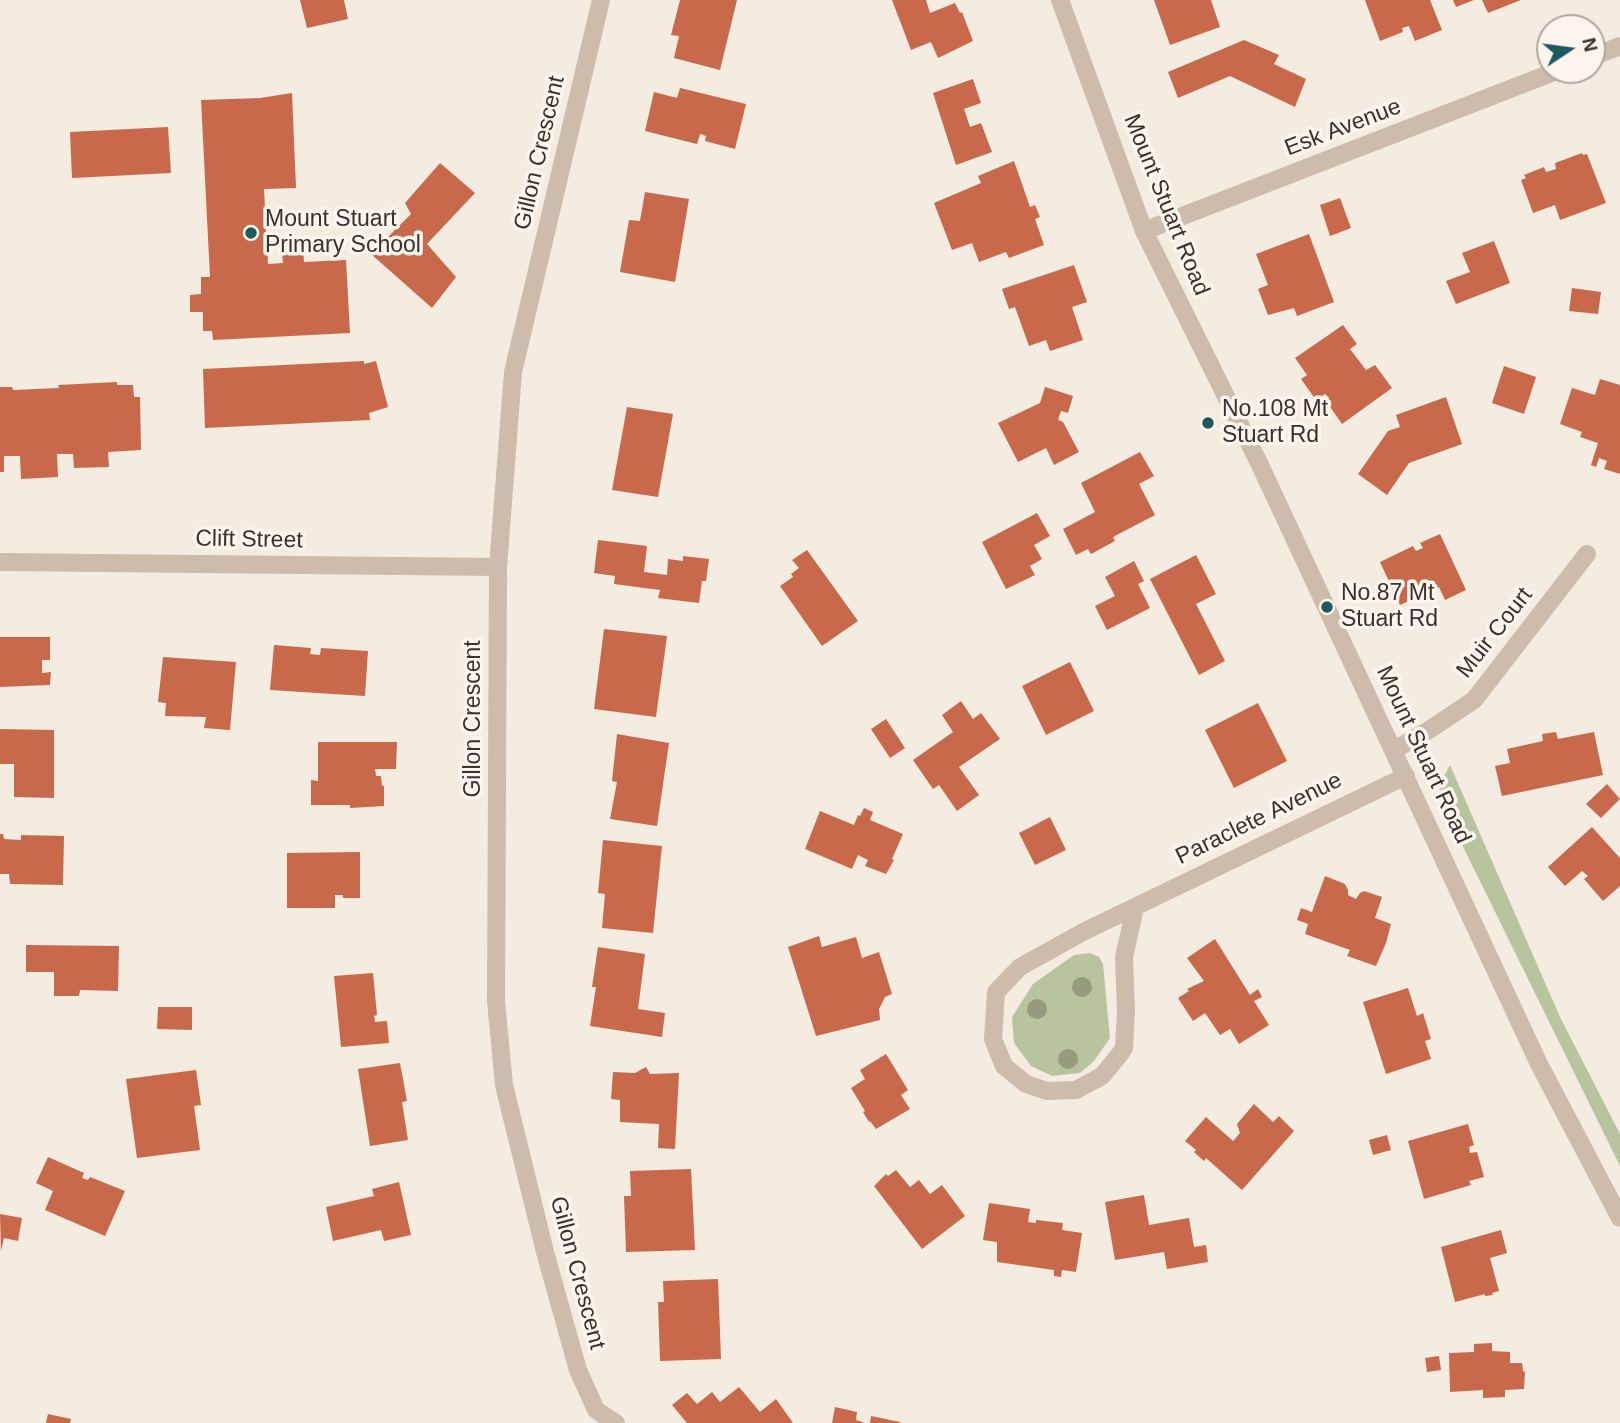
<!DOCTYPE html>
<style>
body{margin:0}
#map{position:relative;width:1620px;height:1423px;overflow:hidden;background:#f4ebe1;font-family:Arial,sans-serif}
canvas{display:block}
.north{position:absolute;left:1536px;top:14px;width:70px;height:70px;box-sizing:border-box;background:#fbf5ee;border:2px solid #aea6a0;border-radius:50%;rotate:77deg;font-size:19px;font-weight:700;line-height:28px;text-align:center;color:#3b302b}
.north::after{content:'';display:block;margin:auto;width:24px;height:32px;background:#1f5a5e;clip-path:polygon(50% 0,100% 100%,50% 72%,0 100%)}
</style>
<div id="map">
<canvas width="1620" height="1423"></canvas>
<div class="north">N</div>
</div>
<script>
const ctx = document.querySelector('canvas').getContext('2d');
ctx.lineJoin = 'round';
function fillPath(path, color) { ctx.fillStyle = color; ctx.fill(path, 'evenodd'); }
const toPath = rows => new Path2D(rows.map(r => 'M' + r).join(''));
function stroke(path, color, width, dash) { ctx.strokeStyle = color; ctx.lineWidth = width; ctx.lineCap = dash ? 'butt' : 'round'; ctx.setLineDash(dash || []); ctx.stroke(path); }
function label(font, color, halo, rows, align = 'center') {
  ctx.font = font + ' Arial,sans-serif'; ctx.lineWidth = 7; ctx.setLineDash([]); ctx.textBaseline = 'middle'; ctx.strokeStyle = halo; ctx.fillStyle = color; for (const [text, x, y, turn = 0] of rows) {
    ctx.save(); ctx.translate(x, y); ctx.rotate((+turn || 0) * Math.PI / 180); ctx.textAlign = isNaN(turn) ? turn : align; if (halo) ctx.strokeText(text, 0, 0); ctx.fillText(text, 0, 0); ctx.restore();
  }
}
const green = toPath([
 [1450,765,1560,1017,1620,1134,1620,1166,1444,808,1440,795,1441,782],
 [1090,953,1099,957,1103,964,1110,1038,1094,1061,1080,1073,1052,1076,1031,1066,1014,1043,1012,1017,1033,984,1074,955]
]);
const building = toPath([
 [300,0,344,0,348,19,307,28],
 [680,0,737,0,720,70,674,58,679,36,671,35],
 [892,0,926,0,930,13,955,3,960,13,962,12,973,41,938,58,931,42,911,50],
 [1154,0,1211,0,1220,27,1170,45],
 [1365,0,1430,0,1442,30,1415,41,1409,26,1402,28,1403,32,1380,41],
 [1453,0,1474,0,1456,7],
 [1482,0,1521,0,1488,13],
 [1244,40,1279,55,1274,64,1306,79,1295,107,1230,76,1178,98,1168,72],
 [973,79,981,103,964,109,970,127,981,123,992,152,956,165,933,93],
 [680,88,746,104,735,149,705,141,706,136,700,134,697,144,645,131,654,92,677,98],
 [292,93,296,188,264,189,268,264,283,263,282,250,303,248,304,262,346,260,350,333,213,340,212,331,203,331,203,312,190,312,190,295,201,294,201,277,210,277,201,100,260,98],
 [168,127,171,173,72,178,70,132],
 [1582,153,1583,155,1587,154,1606,203,1560,220,1555,205,1533,213,1521,180,1526,178,1524,175,1544,167,1546,172,1556,169,1555,163],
 [1014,161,1030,207,1035,205,1040,217,1035,219,1044,245,1009,258,1006,252,979,262,972,243,952,250,934,203,981,183,978,176],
 [440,163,475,193,427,244,456,277,432,308,371,254,411,214,405,203],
 [645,192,689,199,675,282,620,272,629,220,640,221],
 [1340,198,1351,228,1330,236,1320,205],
 [1309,234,1334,302,1297,316,1294,308,1268,315,1258,289,1268,285,1256,254],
 [1494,241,1510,283,1456,304,1446,281,1470,272,1462,253],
 [1074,265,1087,302,1072,307,1083,340,1050,351,1046,340,1029,346,1015,307,1009,309,1002,289],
 [1572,288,1601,292,1598,314,1569,311],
 [1343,325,1357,344,1350,349,1366,370,1375,365,1392,388,1342,424,1326,401,1329,398,1325,394,1316,400,1301,379,1307,375,1295,358],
 [364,361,364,364,376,361,388,407,369,413,370,420,205,428,203,369],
 [1504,366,1536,377,1524,414,1492,403],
 [1600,379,1620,385,1620,474,1604,469,1607,461,1599,458,1596,467,1591,465,1598,443,1580,437,1582,432,1560,424,1572,388,1595,395],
 [117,382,117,385,133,385,134,397,140,397,141,450,108,452,109,467,74,468,73,454,57,454,58,477,21,479,20,456,4,456,4,472,0,472,0,387,12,387,13,390,59,388,58,385],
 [1045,387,1073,396,1068,413,1061,411,1058,420,1063,422,1079,452,1054,465,1046,448,1018,462,998,423,1040,403],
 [1446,397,1462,444,1409,463,1387,495,1358,474,1388,431,1400,427,1396,415],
 [627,407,673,414,658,497,612,490],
 [1140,452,1154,476,1139,484,1155,515,1113,537,1115,541,1091,554,1088,549,1076,555,1063,529,1095,512,1081,483],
 [1037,513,1050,536,1034,545,1042,559,1030,566,1035,575,1006,589,982,542],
 [1440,534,1466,590,1445,600,1439,587,1400,605,1380,562,1413,546,1416,551,1423,548,1420,543],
 [598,540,647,546,644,572,667,575,668,559,683,561,683,556,709,559,706,581,702,581,699,603,658,598,660,590,614,584,615,576,594,573],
 [807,550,858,621,822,646,780,586,793,577,791,574,799,568,792,560],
 [1196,555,1216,594,1196,604,1225,661,1199,675,1150,579],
 [1134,561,1144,581,1138,584,1150,608,1107,630,1095,606,1115,596,1105,577],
 [604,629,667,636,656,717,594,709],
 [0,637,50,637,50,660,42,660,42,673,51,672,50,685,0,687],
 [274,645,311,648,310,654,320,655,321,648,368,651,365,696,270,690],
 [163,657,236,662,230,730,204,728,206,717,165,716,166,703,158,702],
 [1070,662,1094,711,1046,735,1022,686],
 [961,701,973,719,981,713,1000,739,959,767,979,795,957,811,939,785,933,789,913,760,953,732,942,715],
 [1258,703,1287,761,1234,788,1205,730],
 [886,719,905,748,890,758,871,729],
 [0,729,54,730,54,798,14,797,14,764,0,764],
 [1556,732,1558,739,1594,732,1603,775,1502,796,1495,766,1510,763,1507,749,1543,741,1542,734],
 [617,734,669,743,657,826,610,819,617,782,612,781],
 [318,742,397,742,396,769,375,769,376,776,381,776,382,786,384,786,384,806,350,808,350,805,311,805,311,780,318,781],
 [1607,784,1620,799,1601,818,1586,804],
 [864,808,873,812,870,820,903,834,892,859,894,860,886,874,865,866,868,860,858,855,852,869,805,849,820,811,854,825,858,815,860,816],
 [1050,817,1066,850,1035,865,1019,833],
 [1592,827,1620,858,1620,886,1603,901,1584,879,1588,876,1582,871,1565,886,1548,867],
 [0,834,3,834,4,839,21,840,21,835,64,836,63,885,10,884,9,874,0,874],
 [603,840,662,846,653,933,602,928,605,894,598,893],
 [360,852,360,898,343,898,343,895,335,895,335,908,287,908,287,853],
 [1325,876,1345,884,1348,890,1348,895,1356,899,1360,893,1364,891,1382,897,1375,918,1391,924,1386,943,1376,966,1347,956,1350,950,1305,934,1308,924,1297,920,1301,908,1312,912],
 [819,936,822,947,856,937,862,958,879,952,892,994,885,997,879,1009,880,1020,816,1036,788,947],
 [1215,939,1250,995,1258,989,1262,997,1254,1001,1269,1025,1239,1044,1230,1029,1220,1035,1205,1013,1193,1021,1178,998,1189,991,1187,989,1204,981,1187,958],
 [26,945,119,946,118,991,80,990,79,996,54,996,54,972,26,972],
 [598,947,645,954,638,1009,665,1013,662,1037,590,1026,596,987,592,987],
 [373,973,377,1015,374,1016,375,1022,387,1021,389,1043,341,1047,334,976],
 [1408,988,1417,1016,1423,1013,1431,1039,1425,1041,1431,1059,1386,1074,1363,1002],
 [158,1007,192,1007,192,1030,157,1029],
 [886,1054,908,1090,901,1095,910,1109,876,1129,870,1121,869,1122,863,1112,865,1111,851,1088,865,1079,860,1070],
 [400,1063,407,1101,402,1102,408,1140,370,1146,358,1069],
 [646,1067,650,1074,679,1073,675,1149,658,1148,659,1124,620,1122,620,1100,611,1099,613,1072,635,1073],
 [196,1070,201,1105,194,1106,200,1150,137,1158,126,1079],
 [1254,1104,1273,1122,1279,1116,1294,1131,1242,1190,1206,1158,1204,1161,1194,1152,1196,1150,1185,1141,1206,1117,1233,1141,1240,1133,1237,1124],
 [1468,1124,1474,1145,1469,1147,1470,1153,1477,1152,1484,1177,1469,1181,1471,1185,1424,1199,1408,1141],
 [1387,1135,1391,1150,1373,1155,1369,1140],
 [48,1157,84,1173,82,1178,88,1180,90,1177,125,1191,105,1236,45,1210,53,1191,36,1183],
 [691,1169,695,1250,626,1252,624,1196,631,1196,630,1171],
 [896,1170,910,1187,919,1180,930,1194,942,1185,965,1216,922,1249,874,1186,886,1174,888,1176],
 [399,1182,411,1235,384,1241,381,1230,333,1241,326,1207,374,1196,372,1189],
 [1144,1195,1149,1225,1189,1218,1194,1247,1206,1245,1208,1262,1167,1269,1164,1252,1115,1260,1105,1202],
 [989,1203,1030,1209,1028,1222,1036,1223,1036,1220,1063,1223,1062,1230,1082,1233,1076,1272,1062,1270,1061,1277,1054,1276,1054,1270,997,1262,997,1242,983,1240],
 [0,1214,22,1218,18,1241,4,1238,1,1251],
 [1501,1230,1507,1253,1490,1258,1499,1291,1492,1293,1493,1295,1485,1296,1485,1294,1455,1302,1441,1247],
 [718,1279,721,1359,660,1361,658,1302,664,1302,663,1281],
 [1492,1343,1492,1351,1510,1352,1510,1363,1522,1363,1523,1371,1525,1372,1524,1389,1505,1390,1505,1397,1483,1398,1483,1390,1450,1392,1449,1353,1474,1352,1474,1344],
 [1439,1356,1441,1370,1427,1372,1425,1358],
 [739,1387,760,1412,776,1399,793,1423,687,1423,672,1405,687,1393,697,1404,712,1392,720,1402],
 [835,1407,857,1412,856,1420,865,1423,832,1423],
 [48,1414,71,1419,70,1423,46,1423],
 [871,1416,900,1422,900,1423,870,1423]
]);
const minor = toPath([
 [601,0,513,372,498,567,496,1001,504,1085,545,1252,578,1370,596,1410,616,1423],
 [1592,57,1620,46],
 [1144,231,1559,70],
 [0,562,498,567],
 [1394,750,1429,730,1474,700,1587,554],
 [1135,908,1124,957,1126,1011,1124,1048,1120,1054,1102,1076,1076,1090,1047,1091,1026,1084,1004,1066,993,1039,996,992,1020,967,1085,931,1406,776]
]);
const tertiary = toPath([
 [1060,0,1144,231,1260,465,1539,1064,1620,1218]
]);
const trees = [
 [1082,987],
 [1037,1009],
 [1068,1059]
];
const markers = [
 [251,233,7,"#1f5a5e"],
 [1208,423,7,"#1f5a5e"],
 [1327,607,7,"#1f5a5e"]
];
const streetNames = [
 ["Esk Avenue",1343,128,-21],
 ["Gillon Crescent",540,153,-77],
 ["Mount Stuart Road",1166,205,68],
 ["Clift Street",249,540,1],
 ["Muir Court",1495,633,-52],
 ["Gillon Crescent",474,719,-90],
 ["Mount Stuart Road",1423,755,65],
 ["Paraclete Avenue",1259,819,-26],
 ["Gillon Crescent",577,1273,75]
];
const poiNames = [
 ["Mount Stuart",265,220],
 ["Primary School",265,246],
 ["No.108 Mt",1222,410],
 ["Stuart Rd",1222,436],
 ["No.87 Mt",1341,594],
 ["Stuart Rd",1341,620]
];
fillPath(green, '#b8c4a0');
fillPath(building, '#c8694b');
stroke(minor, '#cdbbac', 18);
stroke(tertiary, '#cdbbac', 18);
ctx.fillStyle = '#969b7f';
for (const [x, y] of trees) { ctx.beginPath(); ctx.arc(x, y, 10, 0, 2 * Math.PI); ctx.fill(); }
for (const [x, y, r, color] of markers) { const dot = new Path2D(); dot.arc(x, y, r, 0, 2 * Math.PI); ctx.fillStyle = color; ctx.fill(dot); stroke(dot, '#fbf5ee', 2.5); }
label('23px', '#3b302b', '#fbf5ee', streetNames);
label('23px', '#3b302b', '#fbf5ee', poiNames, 'left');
</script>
